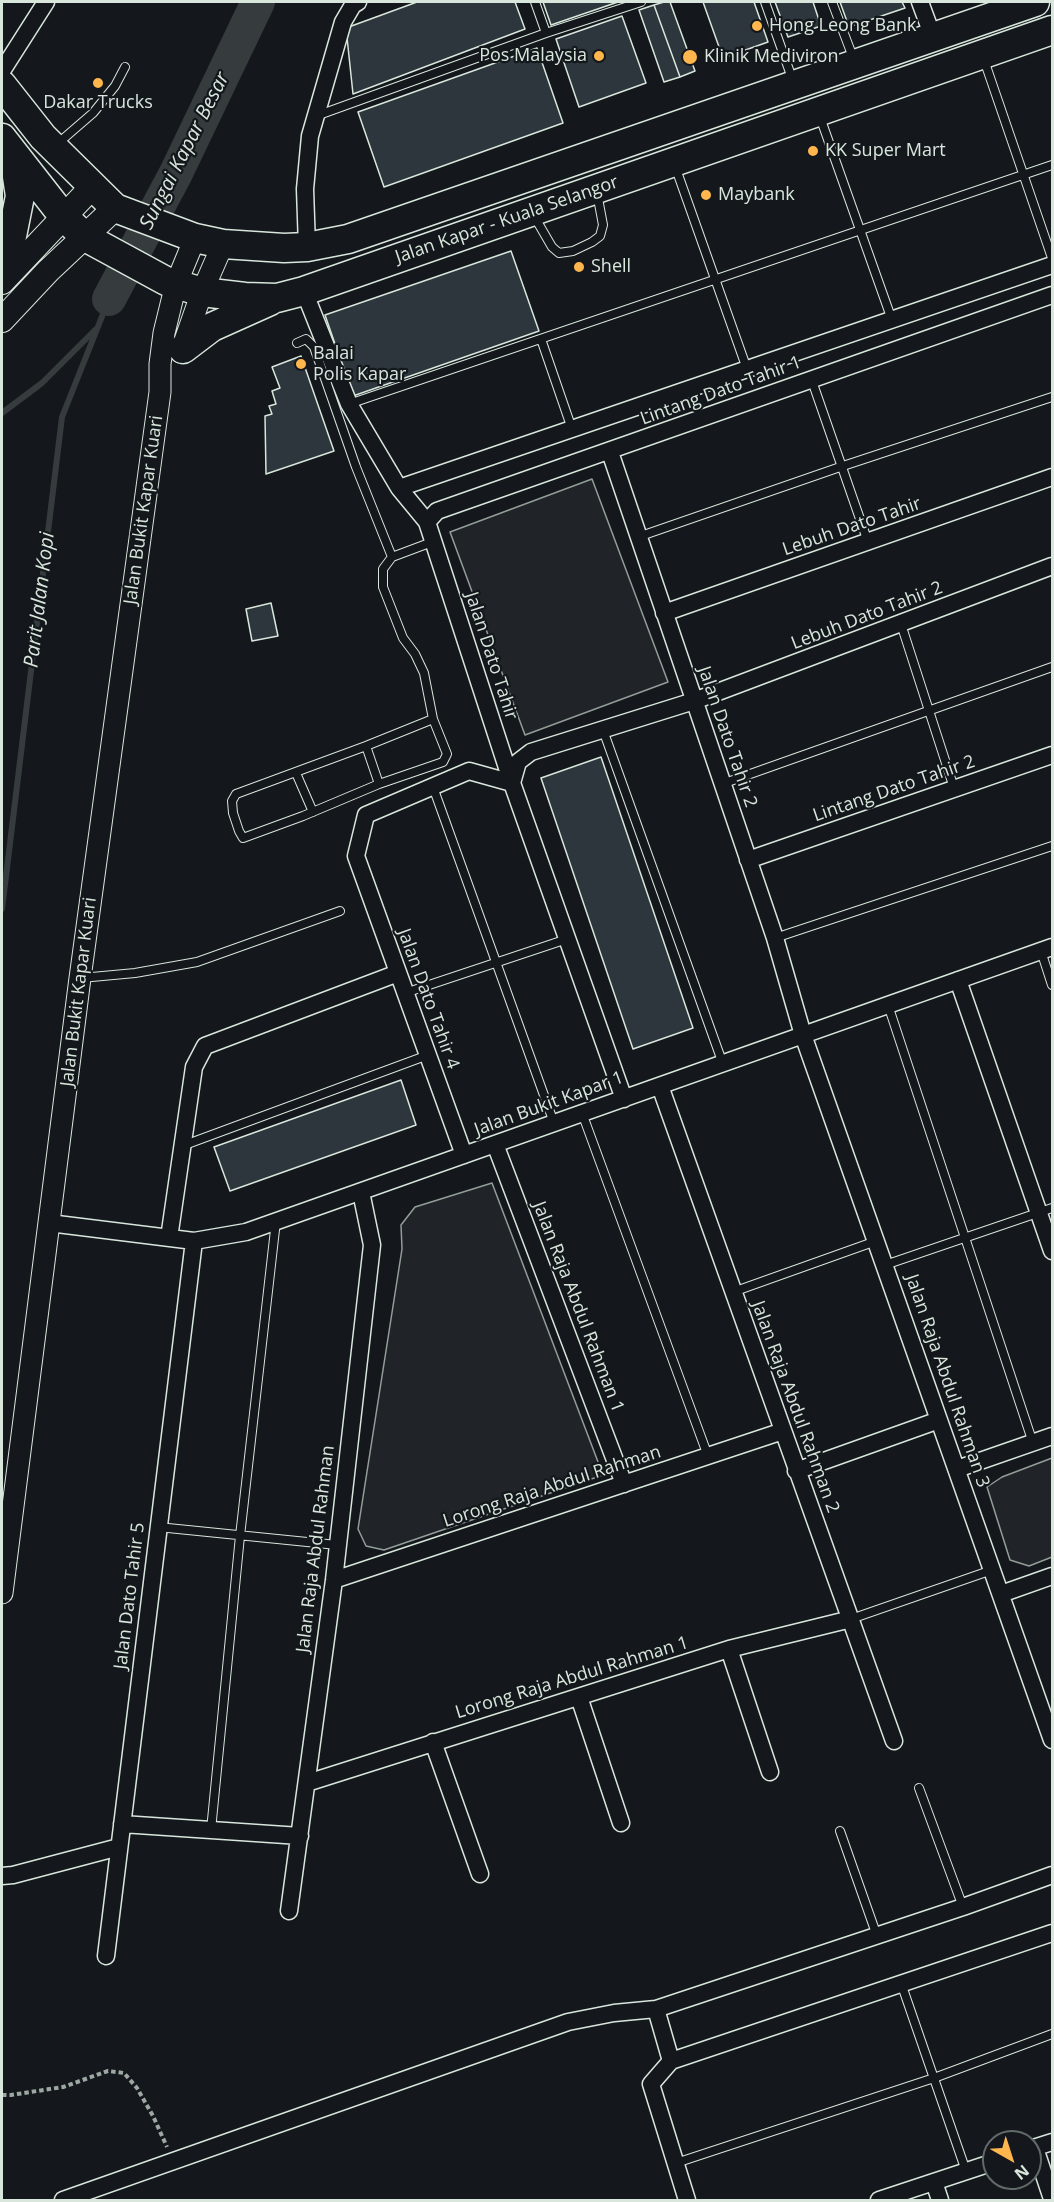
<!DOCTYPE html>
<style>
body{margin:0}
#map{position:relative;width:1054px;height:2202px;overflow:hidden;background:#14181c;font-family:"Open Sans",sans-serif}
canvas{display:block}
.frame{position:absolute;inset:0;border:3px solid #d8e6dc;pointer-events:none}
.north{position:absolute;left:982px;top:2130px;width:60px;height:60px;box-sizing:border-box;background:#14181c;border:2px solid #626a69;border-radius:50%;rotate:141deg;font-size:16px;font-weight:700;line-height:24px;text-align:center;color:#d8e6dc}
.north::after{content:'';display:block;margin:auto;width:21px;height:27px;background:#ffb74d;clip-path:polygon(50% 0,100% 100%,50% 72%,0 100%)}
</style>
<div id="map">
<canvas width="1054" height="2202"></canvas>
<div class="frame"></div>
<div class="north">N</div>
</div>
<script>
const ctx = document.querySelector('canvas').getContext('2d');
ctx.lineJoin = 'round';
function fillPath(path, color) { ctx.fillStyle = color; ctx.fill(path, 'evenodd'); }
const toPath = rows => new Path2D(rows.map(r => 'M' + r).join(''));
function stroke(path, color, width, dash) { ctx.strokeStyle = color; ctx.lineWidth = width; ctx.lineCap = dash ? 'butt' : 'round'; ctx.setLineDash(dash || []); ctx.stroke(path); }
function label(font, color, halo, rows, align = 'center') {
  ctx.font = font + ' "Open Sans",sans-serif'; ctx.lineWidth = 4.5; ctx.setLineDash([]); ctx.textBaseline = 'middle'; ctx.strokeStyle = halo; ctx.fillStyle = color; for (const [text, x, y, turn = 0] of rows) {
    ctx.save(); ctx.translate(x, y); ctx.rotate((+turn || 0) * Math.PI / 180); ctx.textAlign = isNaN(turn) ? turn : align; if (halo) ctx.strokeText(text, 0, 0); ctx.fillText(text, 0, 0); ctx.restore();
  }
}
const green = toPath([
 [592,479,668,682,525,735,450,532,592,479],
 [492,1183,603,1475,384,1550,366,1546,358,1529,402,1249,401,1225,415,1207,492,1183],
 [1052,1458,1052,1557,1029,1566,1010,1560,987,1487,1002,1477,1052,1458]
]);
const stream = toPath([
 [2,413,42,383,95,330],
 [2,909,62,417,109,299]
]);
const river = toPath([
 [109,299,176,173,258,2]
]);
const building = toPath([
 [417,2,515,2,525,29,353,94,346,28,417,2],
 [543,2,618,2,551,25,543,2],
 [664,2,670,2,695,71,680,77,654,5,664,2],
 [703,2,754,2,768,42,723,58,703,2],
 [775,2,813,2,821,26,788,37,775,2],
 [840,2,902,2,905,8,849,27,840,2],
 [654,5,680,77,664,82,639,10,654,5],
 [622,16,646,83,579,107,556,39,622,16],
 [537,48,563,123,384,187,358,112,537,48],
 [511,251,539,331,353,396,325,315,511,251],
 [301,356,334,451,266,474,265,416,272,414,269,406,276,404,272,391,280,388,272,367,301,356],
 [271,603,278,636,252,641,246,609,271,603],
 [601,757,693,1028,633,1049,541,778,601,757],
 [401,1080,416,1125,230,1191,214,1147,401,1080]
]);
const path = toPath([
 [2,2095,11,2095,63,2087,108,2071,124,2073,137,2088,153,2116,167,2147]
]);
const service = toPath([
 [535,2,546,33],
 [765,2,793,81],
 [832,2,854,60],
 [983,57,1052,258],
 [316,116,546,33,641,2],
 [820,117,892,320],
 [56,145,93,113,115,86,125,67],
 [675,166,747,369],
 [534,216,552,247,559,253,573,251,592,242,600,236,603,225,597,193],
 [541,339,572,429],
 [297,343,306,339,314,347,356,467,392,557],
 [811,378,868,542],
 [349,404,1052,165],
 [638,537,843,466,1052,397],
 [432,542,392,557,383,569,383,587,403,638,415,654,424,673,433,719,447,754,443,762,379,784,303,816,243,838,239,831,233,813,232,801,236,794,366,746,433,719],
 [901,624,954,788],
 [603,730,723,1064],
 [366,746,379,784],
 [296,773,313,812],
 [722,784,1052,667],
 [433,787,554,1123],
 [775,938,1052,846],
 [1041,951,1052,985],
 [81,978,135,973,197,962,340,911],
 [405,993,567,939],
 [888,1005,1033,1443],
 [582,1113,708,1456],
 [182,1146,428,1055],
 [885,1265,1052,1208],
 [733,1292,876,1241],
 [158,1527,337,1545],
 [851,1619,992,1570],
 [919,1788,963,1907],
 [211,1830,240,1536,276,1221],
 [840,1831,877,1936],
 [901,1983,966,2171],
 [676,2163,934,2078,1052,2034]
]);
const minor = toPath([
 [920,2,933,37],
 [2,71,46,2],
 [307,247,305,189,310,136,343,22,353,5,358,2],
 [304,291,349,404,399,488,427,522],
 [610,452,775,938,803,1035,1052,1740],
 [399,488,1052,265],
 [664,613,1052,477],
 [512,783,427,522,437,511,1052,295],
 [748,860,1052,755],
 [958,980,1052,1251],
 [660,1086,894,1741],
 [624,1099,512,783,518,762,531,752,694,701,1052,566],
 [495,1144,624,1484],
 [464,1155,356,856,366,815,469,771,512,783],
 [49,1223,194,1241,246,1232,1052,947],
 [169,1238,194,1067,205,1046,398,973],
 [957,1469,1052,1436],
 [796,1471,939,1420],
 [334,1580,783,1431],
 [1001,1594,1052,1576],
 [729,1649,770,1772],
 [579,1697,621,1823],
 [433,1742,480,1874],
 [307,1783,729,1649,851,1619],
 [122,1824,300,1836],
 [2,1876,13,1875,119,1847],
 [289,1911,334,1580,372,1245,361,1192],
 [106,1956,194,1241],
 [656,2009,671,2061],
 [1035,2148,1052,2199],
 [1030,2149,1052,2142],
 [934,2182,940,2200],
 [63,2200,568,2022,614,2013,656,2009,963,1907,1052,1875],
 [687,2200,651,2084,671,2061,1052,1933],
 [879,2200,994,2162]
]);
const tertiary = toPath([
 [181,352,202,292,223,244],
 [2,1593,80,978,160,392,160,364,164,333,176,284,195,238]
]);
const secondary = toPath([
 [2,282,92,187],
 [2,320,48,271,115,208]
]);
const trunk = toPath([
 [2,85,43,137,115,208,195,238,223,244,284,248,307,247,348,239,1035,2],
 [2,138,63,216,85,237,166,281,176,284,202,292,245,297,277,298,304,291,1052,30],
 [2,272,11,241,20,196,14,157],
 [183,349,212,327,270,301]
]);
const markers = [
 [757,26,6,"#ffb74d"],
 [599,56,6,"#ffb74d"],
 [690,57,8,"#ffb74d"],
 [98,83,6,"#ffb74d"],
 [813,151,6,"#ffb74d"],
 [706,195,6,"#ffb74d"],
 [579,267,6,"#ffb74d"],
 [301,364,6,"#ffb74d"]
];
const poiNames = [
 ["Hong Leong Bank",769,26],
 ["Pos Malaysia",587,56,"right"],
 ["Klinik Mediviron",704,57],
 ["Dakar Trucks",98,103,"center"],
 ["KK Super Mart",825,151],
 ["Maybank",718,195],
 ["Shell",591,267],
 ["Balai",313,354],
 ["Polis Kapar",313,375]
];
const streetNames = [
 ["Jalan Kapar - Kuala Selangor",507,220,-19],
 ["Lintang Dato Tahir 1",721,391,-20],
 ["Jalan Bukit Kapar Kuari",144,510,-82],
 ["Lebuh Dato Tahir",852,527,-19],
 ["Lebuh Dato Tahir 2",867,616,-21],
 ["Jalan Dato Tahir",491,656,72],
 ["Jalan Dato Tahir 2",727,737,71],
 ["Lintang Dato Tahir 2",894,789,-19],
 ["Jalan Bukit Kapar Kuari",79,992,-83],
 ["Jalan Dato Tahir 4",428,999,70],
 ["Jalan Bukit Kapar 1",549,1104,-20],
 ["Jalan Raja Abdul Rahman 1",578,1307,69],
 ["Jalan Raja Abdul Rahman 3",947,1381,71],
 ["Jalan Raja Abdul Rahman 2",795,1407,70],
 ["Lorong Raja Abdul Rahman",552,1487,-18],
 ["Jalan Raja Abdul Rahman",316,1549,-83],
 ["Jalan Dato Tahir 5",130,1596,-83],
 ["Lorong Raja Abdul Rahman 1",572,1678,-17]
];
const waterNames = [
 ["Sungai Kapar Besar",185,151,-63],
 ["Parit Jalan Kopi",40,600,-83]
];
fillPath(green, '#202428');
stroke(green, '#939e99', 1.5);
stroke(stream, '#363b3e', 6);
stroke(river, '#363b3e', 34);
fillPath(building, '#2c363c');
stroke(building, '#d8e6dc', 1.5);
stroke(service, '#d8e6dc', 10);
stroke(minor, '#d8e6dc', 19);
stroke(tertiary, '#d8e6dc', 23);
stroke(secondary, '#d8e6dc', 26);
stroke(trunk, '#d8e6dc', 31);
stroke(path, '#9da8a2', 4, [4.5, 3]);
stroke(service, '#14181c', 8);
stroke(minor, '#14181c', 16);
stroke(tertiary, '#14181c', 21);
stroke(secondary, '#14181c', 24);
stroke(trunk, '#14181c', 28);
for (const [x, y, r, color] of markers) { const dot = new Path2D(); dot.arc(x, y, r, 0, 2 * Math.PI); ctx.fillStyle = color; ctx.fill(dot); stroke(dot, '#14181c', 2); }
label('18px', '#d8e6dc', '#14181c', poiNames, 'left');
label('18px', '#d8e6dc', '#14181c', streetNames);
label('italic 20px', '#d8e6dc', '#14181c', waterNames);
</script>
